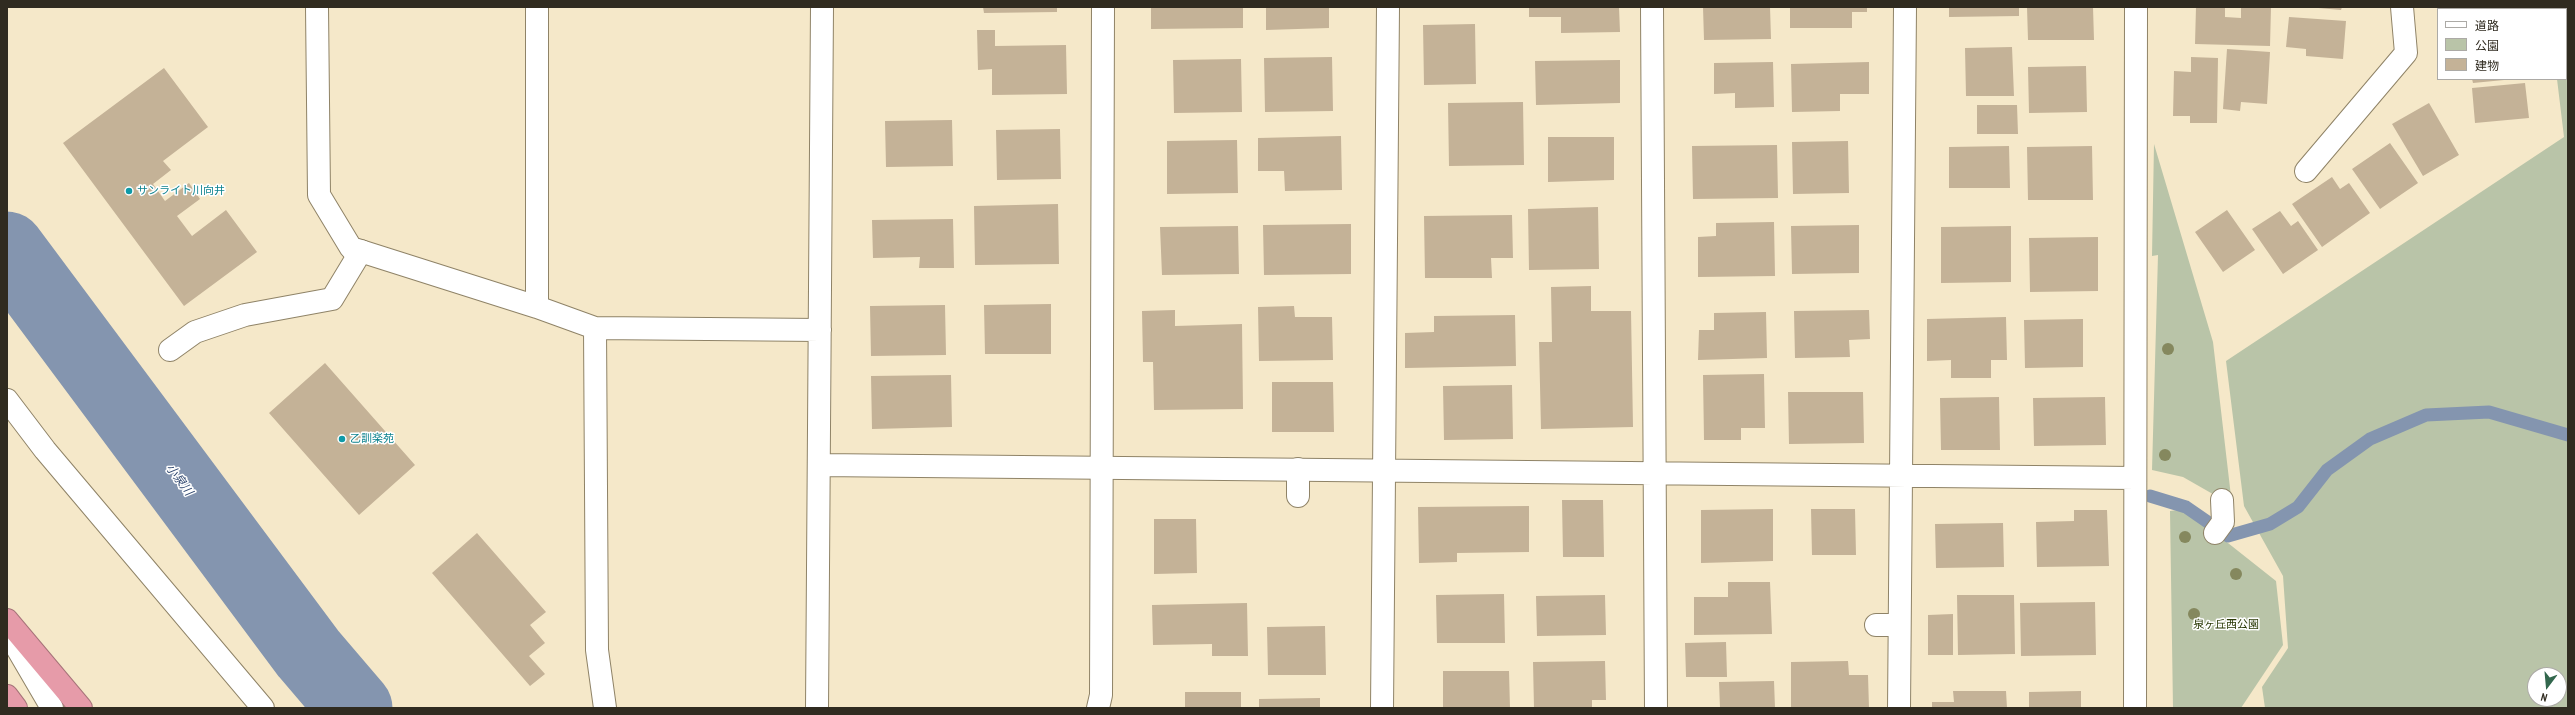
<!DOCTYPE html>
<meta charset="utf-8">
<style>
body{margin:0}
#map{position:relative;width:2575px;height:715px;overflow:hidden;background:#f5e8c9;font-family:"PT Sans Narrow","Noto Sans JP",sans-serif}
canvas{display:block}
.frame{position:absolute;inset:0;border:8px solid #302b20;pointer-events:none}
.legend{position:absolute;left:2437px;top:8px;width:130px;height:72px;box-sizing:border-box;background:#fff;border:1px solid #acaaa6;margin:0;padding:5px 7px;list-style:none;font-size:12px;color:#302b20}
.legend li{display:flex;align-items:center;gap:8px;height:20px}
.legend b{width:20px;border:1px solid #acaaa6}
.north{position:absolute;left:2527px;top:667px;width:40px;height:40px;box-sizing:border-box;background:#fff;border:1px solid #acaaa6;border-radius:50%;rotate:196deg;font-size:11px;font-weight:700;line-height:16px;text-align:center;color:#302b20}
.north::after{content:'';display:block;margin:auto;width:14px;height:18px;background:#32674d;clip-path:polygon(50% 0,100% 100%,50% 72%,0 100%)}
</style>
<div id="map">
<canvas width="2575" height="715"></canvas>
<div class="frame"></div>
<ul class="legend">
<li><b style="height:5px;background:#fff"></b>道路</li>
<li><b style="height:11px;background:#b9c4a8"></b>公園</li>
<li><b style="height:11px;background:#c4b297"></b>建物</li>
</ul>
<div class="north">N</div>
</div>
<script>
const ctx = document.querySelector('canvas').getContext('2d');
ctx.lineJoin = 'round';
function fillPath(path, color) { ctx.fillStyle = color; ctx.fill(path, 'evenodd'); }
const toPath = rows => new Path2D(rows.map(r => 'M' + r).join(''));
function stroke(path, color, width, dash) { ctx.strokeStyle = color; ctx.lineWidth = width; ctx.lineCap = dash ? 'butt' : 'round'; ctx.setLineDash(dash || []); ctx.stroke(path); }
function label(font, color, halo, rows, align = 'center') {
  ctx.font = font + ' "PT Sans Narrow","Noto Sans JP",sans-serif'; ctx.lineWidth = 3; ctx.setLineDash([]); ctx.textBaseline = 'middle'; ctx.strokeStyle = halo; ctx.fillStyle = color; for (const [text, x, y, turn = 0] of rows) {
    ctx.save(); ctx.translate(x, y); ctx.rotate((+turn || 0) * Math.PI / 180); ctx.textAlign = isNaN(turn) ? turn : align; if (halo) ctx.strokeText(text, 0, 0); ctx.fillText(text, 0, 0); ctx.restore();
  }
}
const green = toPath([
 [2548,7,2568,7,2568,708,2265,708,2262,687,2288,648,2283,576,2244,506,2226,361,2564,137,2557,79,2566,79,2566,9,2548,9],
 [2535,675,2559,675,2559,699,2535,699],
 [2154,144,2213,342,2232,505,2183,477,2152,470,2158,255,2152,256],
 [2185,509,2276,581,2283,645,2241,708,2173,708,2170,511]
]);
const stream = toPath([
 [2150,496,2186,507,2228,536,2270,524,2298,507,2327,470,2370,439,2426,415,2489,412,2568,435]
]);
const river = toPath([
 [7,249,308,653,355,708]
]);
const building = toPath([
 [983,7,1057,7,1057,12,984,13],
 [1151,7,1243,7,1243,28,1151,29],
 [1266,7,1329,7,1329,28,1266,30],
 [1529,7,1619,7,1620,32,1561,33,1561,17,1529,17],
 [1703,7,1770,7,1771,39,1704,40],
 [1790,7,1867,7,1867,12,1852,12,1852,28,1790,28],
 [1949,7,2019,7,2019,16,1949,17],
 [2027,7,2093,7,2094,40,2028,40],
 [2196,7,2225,7,2225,17,2241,18,2241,7,2271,7,2270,46,2195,44],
 [2307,7,2342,7,2341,10],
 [2457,7,2519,7,2519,9,2457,9],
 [2289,17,2346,21,2343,59,2306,56,2306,49,2286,47],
 [1475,24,1476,84,1424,85,1423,25],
 [977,30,995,30,995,46,1066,45,1067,94,992,95,992,69,978,70],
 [2012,47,2014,96,1966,96,1965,48],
 [2227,49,2270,52,2267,104,2241,102,2240,111,2223,109],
 [1332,57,1333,111,1265,112,1264,58],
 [2191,57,2218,58,2217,123,2190,123,2190,116,2173,116,2174,71,2191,72],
 [1241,59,1242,112,1174,113,1173,60],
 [1620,60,1620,103,1536,105,1535,61],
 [1773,62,1774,107,1735,108,1735,93,1714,94,1714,63],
 [1869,62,1869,94,1840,94,1840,111,1792,112,1791,64],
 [2086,66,2087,112,2029,113,2028,67],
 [164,68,208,127,163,161,171,170,153,184,165,201,189,183,200,199,177,216,192,236,226,210,257,252,184,306,63,143],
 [2472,79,2504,79,2504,80,2473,83],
 [2525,83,2529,118,2475,123,2472,88],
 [1523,102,1524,165,1449,166,1448,103],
 [2429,103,2459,155,2423,176,2392,124],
 [1977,105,2017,105,2018,134,1977,134],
 [952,120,953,166,886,167,885,121],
 [1060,129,1061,179,997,180,996,130],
 [1341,136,1342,190,1285,191,1284,171,1258,171,1258,138],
 [1548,137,1614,137,1614,180,1548,182],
 [1237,140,1238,193,1167,194,1167,141],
 [1848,141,1849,193,1793,194,1792,142],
 [2390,143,2418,183,2380,209,2352,169],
 [1777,145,1778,198,1693,199,1692,146],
 [2009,146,2010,188,1949,188,1949,147],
 [2092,146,2093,200,2028,200,2027,147],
 [2332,177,2340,189,2349,183,2370,213,2322,247,2292,204],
 [1058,204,1059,264,975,265,974,206],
 [1598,207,1599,269,1529,270,1528,209],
 [2227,210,2255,250,2223,272,2195,232],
 [2280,211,2291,226,2298,221,2318,250,2283,274,2252,229],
 [1512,215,1513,258,1491,258,1492,278,1425,278,1424,216],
 [953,219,954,268,919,268,920,257,873,258,872,220],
 [1774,222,1775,276,1698,277,1698,237,1716,236,1716,223],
 [1351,224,1351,274,1264,275,1263,225],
 [1859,225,1859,273,1792,274,1791,226],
 [1238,226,1239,274,1162,275,1160,227],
 [2011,226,2011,282,1941,283,1941,227],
 [2098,237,2098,291,2030,292,2029,238],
 [1591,286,1591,311,1631,311,1633,427,1541,429,1539,342,1552,342,1551,287],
 [1051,304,1051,354,985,354,984,305],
 [945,305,946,355,871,356,870,306],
 [1294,306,1295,317,1332,317,1333,360,1259,361,1258,307],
 [1175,310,1175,326,1242,324,1243,409,1154,410,1153,362,1143,362,1142,311],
 [1869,310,1870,339,1849,340,1850,357,1795,358,1794,311],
 [1766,312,1767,358,1698,360,1699,330,1714,330,1714,313],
 [1515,315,1516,366,1405,368,1405,333,1434,332,1434,316],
 [2006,317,2007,360,1991,360,1991,378,1951,378,1951,360,1927,361,1927,319],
 [2083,319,2083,367,2025,368,2024,320],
 [325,363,415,465,359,515,269,413],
 [1764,374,1765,428,1741,428,1741,440,1704,440,1703,375],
 [951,375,952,427,872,429,871,376],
 [1272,382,1333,382,1334,432,1272,432],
 [1512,385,1513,439,1444,440,1443,386],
 [1788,392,1863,392,1864,443,1789,444],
 [1999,397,2000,450,1941,450,1940,398],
 [2105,397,2106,445,2034,446,2033,398],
 [1562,500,1603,500,1604,557,1563,557],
 [1529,506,1529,552,1457,553,1457,562,1419,563,1418,507],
 [1773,509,1773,561,1701,563,1701,510],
 [1811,509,1855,509,1856,555,1812,555],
 [2074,510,2107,510,2109,566,2037,567,2036,522,2074,521],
 [1154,519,1196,519,1197,573,1154,574],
 [2003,523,2004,567,1936,568,1935,524],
 [477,533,546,612,530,625,545,643,529,656,545,674,530,686,432,573],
 [1728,582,1770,582,1772,634,1694,635,1694,597,1728,597],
 [1504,594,1505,643,1437,643,1436,595],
 [1605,595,1606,635,1537,636,1536,596],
 [1957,595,2014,595,2015,654,1958,655],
 [2095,602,2096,655,2021,656,2020,603],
 [1247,603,1248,656,1212,656,1212,644,1153,645,1152,605],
 [1953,614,1953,655,1928,655,1928,615],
 [1325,626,1326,675,1268,675,1267,627],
 [1726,642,1727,677,1686,677,1685,643],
 [1605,661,1606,700,1592,700,1592,708,1534,708,1533,662],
 [1848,661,1849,675,1868,675,1869,708,1791,708,1791,662],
 [1443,671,1509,671,1510,708,1443,708],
 [1774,681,1775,708,1720,708,1719,682],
 [1953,691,2006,691,2007,708,1932,708,1932,702,1954,702],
 [2081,691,2081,708,2029,708,2029,692],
 [1185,692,1241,692,1241,708,1185,708],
 [1320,698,1320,708,1259,708,1259,699]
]);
const lane = toPath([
 [170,350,195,332,245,315,332,299,361,251],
 [1298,469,1298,496],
 [2215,533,2223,522,2222,500],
 [1876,625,1899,625]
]);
const street = toPath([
 [317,7,319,195,351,248,537,307,595,328,820,330],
 [1652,7,1656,708],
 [2306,171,2406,53,2402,7],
 [537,307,537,7],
 [595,328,597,650,605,708],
 [7,400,45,450,263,708],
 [819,465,2135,478],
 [817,708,822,7],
 [1382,708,1388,7],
 [1899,708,1905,7],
 [2135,708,2136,7]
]);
const secondary = toPath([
 [7,631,52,708],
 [1098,708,1101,695,1103,7]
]);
const highway = toPath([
 [7,620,81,708],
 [7,696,16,708]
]);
const trees = [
 [2168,349],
 [2165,455],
 [2185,537],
 [2236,574],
 [2194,614],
 [2225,624]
];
const markers = [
 [129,191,4,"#0f9aa8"],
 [342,439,4,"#0f9aa8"]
];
const cultureNames = [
 ["サンライト川向井",137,191],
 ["乙訓楽苑",350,439]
];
const parkNames = [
 ["泉ヶ丘西公園",2226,625]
];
const waterNames = [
 ["小泉川",179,480,53]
];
fillPath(green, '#b9c4a8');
stroke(stream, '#8495af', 13);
stroke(river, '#8495af', 75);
fillPath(building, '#c4b297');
stroke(lane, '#8f8367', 24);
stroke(street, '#8f8367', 24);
stroke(secondary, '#8f8367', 24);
stroke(highway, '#a67479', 24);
stroke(lane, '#fff', 22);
stroke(street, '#fff', 22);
stroke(secondary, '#fff', 22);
stroke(highway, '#e69ba9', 22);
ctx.fillStyle = '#85885e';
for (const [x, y] of trees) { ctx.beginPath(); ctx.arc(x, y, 6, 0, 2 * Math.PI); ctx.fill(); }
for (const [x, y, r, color] of markers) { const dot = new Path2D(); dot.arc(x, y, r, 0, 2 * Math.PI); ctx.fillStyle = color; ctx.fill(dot); stroke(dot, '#fff', 1.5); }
label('11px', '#0d838f', '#fff', cultureNames, 'left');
label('11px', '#2a3906', '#fff', parkNames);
label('italic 12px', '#2f476f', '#fff', waterNames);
</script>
